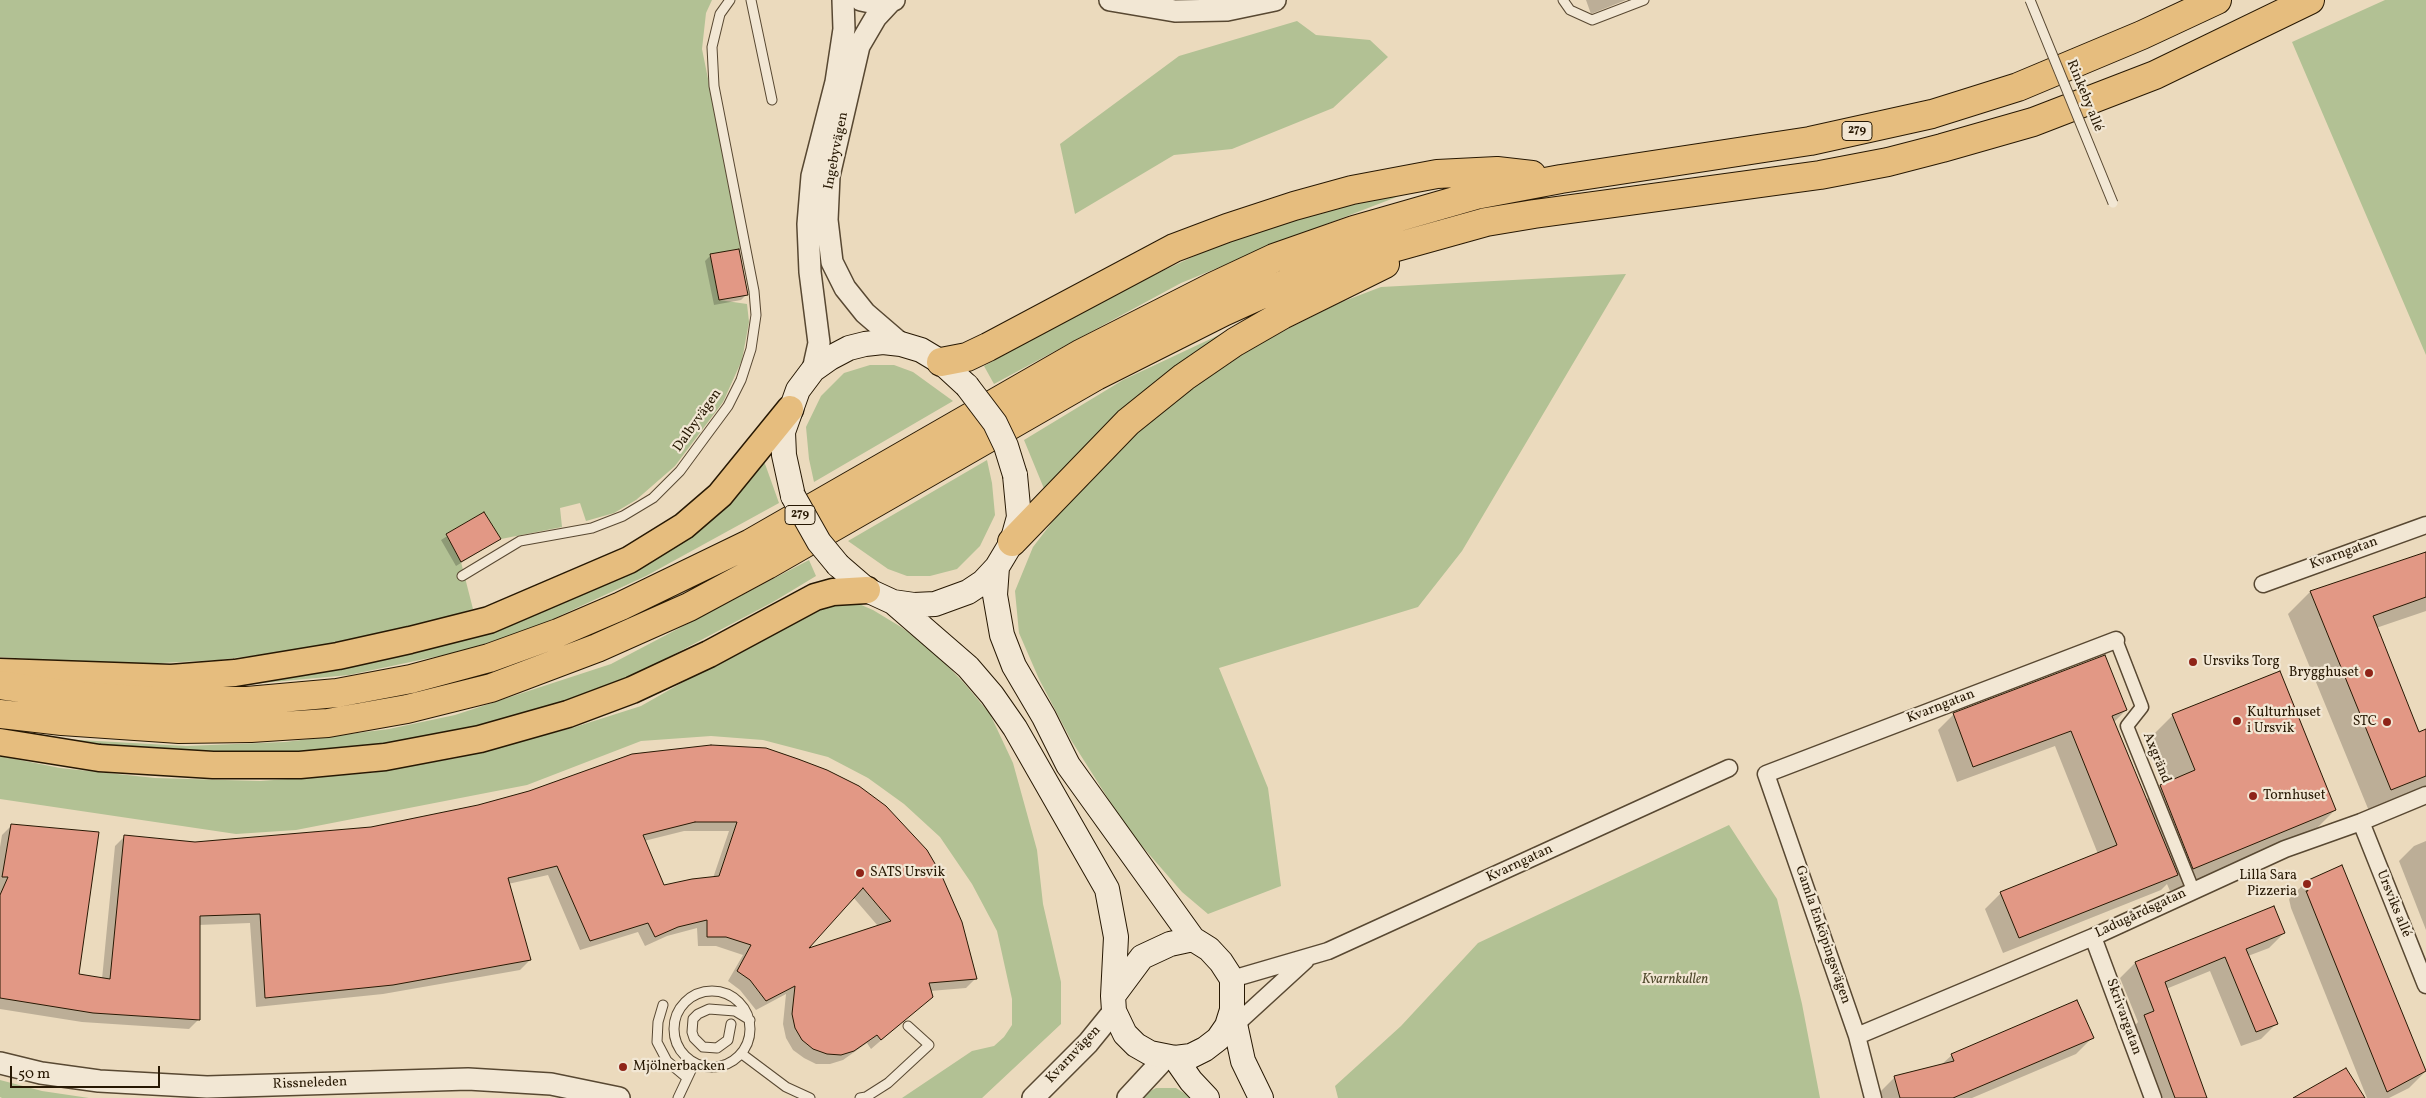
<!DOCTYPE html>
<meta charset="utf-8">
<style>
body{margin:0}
#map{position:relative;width:2426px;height:1098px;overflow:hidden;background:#ebdabd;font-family:Vollkorn,serif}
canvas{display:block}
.scale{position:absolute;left:10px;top:1066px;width:150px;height:22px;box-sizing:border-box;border:2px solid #271803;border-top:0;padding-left:6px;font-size:15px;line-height:18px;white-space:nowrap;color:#271803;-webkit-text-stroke:4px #f2e7d4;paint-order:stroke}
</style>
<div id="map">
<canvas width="2426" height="1098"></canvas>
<div class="scale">50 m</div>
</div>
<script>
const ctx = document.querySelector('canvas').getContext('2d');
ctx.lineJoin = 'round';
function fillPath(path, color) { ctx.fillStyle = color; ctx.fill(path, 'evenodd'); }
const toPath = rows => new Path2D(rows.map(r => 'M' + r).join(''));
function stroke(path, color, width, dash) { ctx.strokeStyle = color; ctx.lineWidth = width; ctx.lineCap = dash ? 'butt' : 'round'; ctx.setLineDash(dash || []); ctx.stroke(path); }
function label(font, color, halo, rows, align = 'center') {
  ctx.font = font + ' Vollkorn,serif'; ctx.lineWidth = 4.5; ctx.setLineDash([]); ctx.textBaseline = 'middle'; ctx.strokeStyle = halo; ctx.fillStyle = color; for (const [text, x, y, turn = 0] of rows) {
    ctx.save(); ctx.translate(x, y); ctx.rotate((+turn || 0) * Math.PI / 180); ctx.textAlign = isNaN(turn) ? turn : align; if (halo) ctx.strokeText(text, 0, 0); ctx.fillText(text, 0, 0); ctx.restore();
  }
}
const green = toPath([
 [0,0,712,0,706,13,702,49,742,248,710,255,719,300,747,304,749,322,742,360,723,402,675,466,636,500,614,513,586,521,580,503,560,508,562,527,501,539,484,512,446,534,461,562,473,609,427,623,374,636,306,649,219,660,123,665,0,657],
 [2385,0,2426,0,2426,355,2292,42],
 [1297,21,1316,35,1370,40,1388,57,1333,108,1232,149,1174,155,1075,214,1060,144,1179,56],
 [1407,193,1285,240,1181,283,994,384,984,366,1119,291,1212,248,1361,198],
 [1626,274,1462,551,1418,607,1219,668,1268,788,1281,886,1208,914,1182,892,1128,830,1071,740,1039,679,1019,633,1015,591,1033,547,1076,491,1123,445,1186,392,1262,342,1339,303,1381,287],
 [1253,319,1045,491,1024,440,1123,380],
 [870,365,894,365,913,372,953,401,814,482,809,459,806,427,821,396,844,373],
 [987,460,992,483,995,515,980,546,957,569,930,576,907,576,888,569,848,541],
 [764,461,779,503,646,576,529,630,458,652,349,675,252,684,370,661,571,599,662,556,694,531],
 [809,560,816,576,773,602,616,685,558,708,418,740,323,754,173,754,44,738,186,746,285,742,389,729,455,715,611,664],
 [852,601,873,610,901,627,931,649,964,683,990,714,1013,763,1037,850,1043,904,1061,982,1061,1024,982,1098,902,1098,972,1051,994,1046,1004,1037,1012,1025,1012,999,997,931,972,884,940,837,904,804,868,778,828,757,763,740,711,736,641,741,527,785,296,830,236,834,0,799,0,756,60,768,155,778,260,781,371,773,457,758,572,728,641,706,824,602],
 [1729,825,1777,899,1802,1004,1820,1098,1338,1098,1335,1086,1401,1026,1478,943],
 [0,1080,42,1091,89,1098,2,1098,0,1097],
 [1156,1088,1176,1088,1192,1098,1138,1098]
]);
const shadow = toPath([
 [1586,0,1626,0,1591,14],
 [711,255,747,294,741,300,714,305,705,261],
 [483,514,500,539,456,566,441,540],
 [2426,553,2426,611,2376,628,2418,734,2426,731,2426,788,2369,811,2288,614,2310,592],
 [2126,710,2114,722,2146,800,2160,786,2167,783,2149,739,2173,715,2335,810,2312,833,2170,891,2167,884,2161,890,2003,953,1985,909,2001,893,2098,854,2055,746,1957,782,1938,730,1954,714],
 [711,746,975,979,966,988,930,991,921,1006,871,1049,867,1043,843,1060,830,1064,816,1064,804,1058,793,1050,786,1038,783,1024,786,994,756,1010,740,990,728,981,743,955,716,946,698,946,697,928,667,936,645,946,638,932,580,950,548,875,508,884,530,960,520,970,383,994,256,1007,250,923,198,925,199,1019,189,1029,82,1022,0,1009,0,847,2,835,12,825,77,975,102,979,115,846,125,836,195,843,372,828,478,806],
 [684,831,729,831,713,878,663,887,644,841],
 [853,897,878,926,804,951],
 [2426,841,2426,930,2399,861,2414,846],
 [2341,866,2425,1072,2409,1088,2389,1098,2367,1098,2291,908,2289,899,2305,883],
 [2274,908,2284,933,2269,948,2248,956,2276,1024,2261,1039,2241,1046,2210,971,2166,989,2206,1098,2155,1098,2130,1031,2138,1022,2120,978,2135,963],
 [2092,1038,2076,1054,1972,1098,1881,1098,1879,1093,1895,1077,1941,1065,1952,1055]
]);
const building = toPath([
 [739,249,748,295,719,300,710,254,739,249],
 [484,512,501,539,461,562,446,534,484,512],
 [2426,552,2426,597,2373,616,2419,732,2426,729,2426,776,2391,790,2310,591,2426,552],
 [2105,655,2127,710,2112,716,2178,875,2019,938,2000,892,2117,845,2071,731,1973,767,1953,713,2105,655],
 [2280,671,2336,810,2193,869,2160,785,2195,770,2172,714,2280,671],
 [711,745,766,748,798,759,827,770,859,786,886,806,927,850,941,874,962,922,977,979,929,983,933,997,881,1040,877,1035,854,1051,841,1055,827,1054,813,1049,802,1040,795,1028,792,1014,795,986,766,1001,750,980,737,971,751,945,726,937,707,937,707,920,678,927,655,937,648,923,590,941,557,866,508,878,531,960,393,985,265,998,260,914,200,916,200,1020,93,1013,0,998,0,895,8,877,2,877,11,824,99,832,79,974,110,979,124,835,195,842,371,827,478,805,529,791,632,754,711,745],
 [695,822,737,822,719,876,692,879,664,885,643,835,695,822],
 [863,888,891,921,809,948,863,888],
 [2342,865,2426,1071,2387,1092,2306,891,2308,891,2304,882,2342,865],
 [2274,906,2285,933,2246,949,2278,1024,2256,1032,2225,957,2165,982,2207,1098,2175,1098,2144,1015,2154,1011,2135,962,2274,906],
 [2077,1000,2094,1038,1953,1098,1900,1098,1894,1076,1954,1061,1951,1054,2077,1000],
 [2346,1068,2365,1098,2293,1098,2346,1068]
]);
const service = toPath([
 [751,0,772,100],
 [1563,0,1570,10,1592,20,1644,0],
 [462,576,520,541,592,528,623,516,653,498,680,471,705,437,728,406,741,380,751,349,756,315,754,291,714,86,712,47,720,14,730,0],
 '674 1029a38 38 0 1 1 76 0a38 38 0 1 1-76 0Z',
 [663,1005,658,1022,657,1042,667,1061,686,1077],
 [731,1024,728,1040,717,1048,703,1047,694,1038,692,1032,693,1019,698,1014,709,1009,735,1011,750,1020],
 [742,1054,786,1087,810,1098],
 [678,1098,694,1064],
 [860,1098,866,1097,888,1083,929,1045,908,1026]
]);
const pedestrian = toPath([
 [2116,640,2142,707,2127,726,2193,890]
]);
const minor = toPath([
 [2263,584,2426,525],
 [2361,822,2426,985],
 [2093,937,2153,1098],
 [1232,979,1328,951,1729,768],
 [1235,1025,1306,960],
 [1857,1036,2093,937,2285,849,2361,822,2426,795],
 [1873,1098,1857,1036,1766,774,2116,640]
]);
const tertiary = toPath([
 [861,0,880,4,894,0],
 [1110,0,1175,11,1227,10,1275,0],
 [890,2,876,17,859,46,829,176,827,220,832,262,845,288,865,313,901,344],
 [813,370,819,343,810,272,808,224,812,176,836,82,844,29,843,0],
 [0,1063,41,1073,99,1081,207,1087,468,1079,551,1084,619,1098],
 [1033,1098,1088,1043,1114,1011],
 [1128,1098,1165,1058]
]);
const secondary = toPath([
 [793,496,784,455,783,432,798,390,813,370,830,358,849,348,865,344,883,342,901,344,921,350,941,362,967,386],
 [838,565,867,590,893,602,914,605,935,604,968,592,983,582,997,567,1012,542,1019,517,1015,475],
 [893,602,968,667,992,695,1015,728,1107,889,1116,937,1113,996,1114,1011,1125,1034,1136,1045,1150,1053,1175,1058,1191,1056,1205,1049,1218,1039,1227,1026,1232,1010,1232,979,1221,962,1209,949,1193,939,1068,765,1044,717,1014,666,1002,635,995,595,997,567],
 [1113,996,1142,957,1170,944,1193,939],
 [1232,1010,1243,1061,1261,1098],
 [1175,1058,1191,1081,1207,1098]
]);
const primary = toPath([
 [0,672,171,678,235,673,338,656,410,640,489,620,629,560,684,526,720,495,790,409],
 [0,742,99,758,213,765,300,765,385,757,480,739,568,714,632,690,709,654,815,597,833,592,867,590]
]);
const motorway = toPath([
 [941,362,967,357,988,347,1174,248,1227,228,1294,206,1352,190,1437,174,1497,171,1532,175],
 [1012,542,1128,422,1184,377,1235,342,1282,315,1385,264],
 [0,685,76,696,158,701,247,701,337,693,411,679,489,658,558,633,621,606,751,543,1082,353,1212,287,1274,258,1354,230,1476,195,1561,179,1810,141,1932,114,2018,87,2142,35,2217,0],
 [0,714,62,721,179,729,251,728,328,723,407,709,491,688,597,648,689,607,767,565,1096,376,1223,312,1287,283,1364,256,1486,222,1534,214,1820,175,1888,162,1942,148,2033,122,2155,75,2310,0]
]);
const serviceBridge = toPath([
 [2030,0,2113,203]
]);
const secondaryBridge = toPath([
 [967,386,995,423,1006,446,1015,475],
 [793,496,819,542,838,565]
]);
const markers = [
 [2193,662,5,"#8f2418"],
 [2369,673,5,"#8f2418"],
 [2237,721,5,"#8f2418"],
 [2387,722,5,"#8f2418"],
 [2253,796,5,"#8f2418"],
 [860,873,5,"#8f2418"],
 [2307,884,5,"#8f2418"],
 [623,1067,5,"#8f2418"]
];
const shields = [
 [1857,131,30],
 [800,515,30]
];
const shieldNames = [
 ["279",1857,131],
 ["279",800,515]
];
const streetNames = [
 ["Rinkeby allé",2084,96,68],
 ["Ingebyvägen",837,151,-79],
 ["Dalbyvägen",698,421,-55],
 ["Kvarngatan",2344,554,-20],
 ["Kvarngatan",1941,707,-21],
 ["Axgränd",2156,758,68],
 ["Kvarngatan",1520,864,-25],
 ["Ursviks allé",2393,904,68],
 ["Ladugårdsgatan",2141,914,-25],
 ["Gamla Enköpingsvägen",1822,935,71],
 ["Skrivargatan",2123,1017,70],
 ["Kvarnvägen",1074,1055,-47],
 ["Rissneleden",310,1084,-2]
];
const poiNames = [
 ["Ursviks Torg",2203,662],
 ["Brygghuset",2359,673,"right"],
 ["Kulturhuset",2247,713],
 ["i Ursvik",2247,729],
 ["STC",2377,722,"right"],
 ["Tornhuset",2263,796],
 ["SATS Ursvik",870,873],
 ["Lilla Sara",2297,876,"right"],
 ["Pizzeria",2297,892,"right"],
 ["Mjölnerbacken",633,1067]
];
const parkNames = [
 ["Kvarnkullen",1675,980]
];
fillPath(green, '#b2c194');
fillPath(shadow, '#0003');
fillPath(building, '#e29885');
stroke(building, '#271803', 1);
stroke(service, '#584832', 11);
stroke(pedestrian, '#584832', 15);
stroke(minor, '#584832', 19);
stroke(tertiary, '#584832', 24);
stroke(secondary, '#271803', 26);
stroke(primary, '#271803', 29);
stroke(motorway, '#271803', 30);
stroke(service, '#f2e7d4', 9);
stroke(pedestrian, '#f2e7d4', 12);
stroke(minor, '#f2e7d4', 16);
stroke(tertiary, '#f2e7d4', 21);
stroke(secondary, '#f2e7d4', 24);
stroke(primary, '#e6bd7e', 26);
stroke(motorway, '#e6bd7e', 28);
stroke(serviceBridge, '#584832', 11, []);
stroke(secondaryBridge, '#271803', 26, []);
stroke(serviceBridge, '#f2e7d4', 9);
stroke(secondaryBridge, '#f2e7d4', 24);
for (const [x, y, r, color] of markers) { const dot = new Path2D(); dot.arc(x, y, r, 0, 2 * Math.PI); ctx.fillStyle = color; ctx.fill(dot); stroke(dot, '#f2e7d4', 2); }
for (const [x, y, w] of shields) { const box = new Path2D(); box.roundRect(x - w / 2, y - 9.5, w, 19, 4); ctx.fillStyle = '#f2e7d4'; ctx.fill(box); stroke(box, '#271803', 1); }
label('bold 12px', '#271803', null, shieldNames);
label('14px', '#271803', '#f2e7d4', streetNames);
label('14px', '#271803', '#f2e7d4', poiNames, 'left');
label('italic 14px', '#514b2e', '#f2e7d4', parkNames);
</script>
